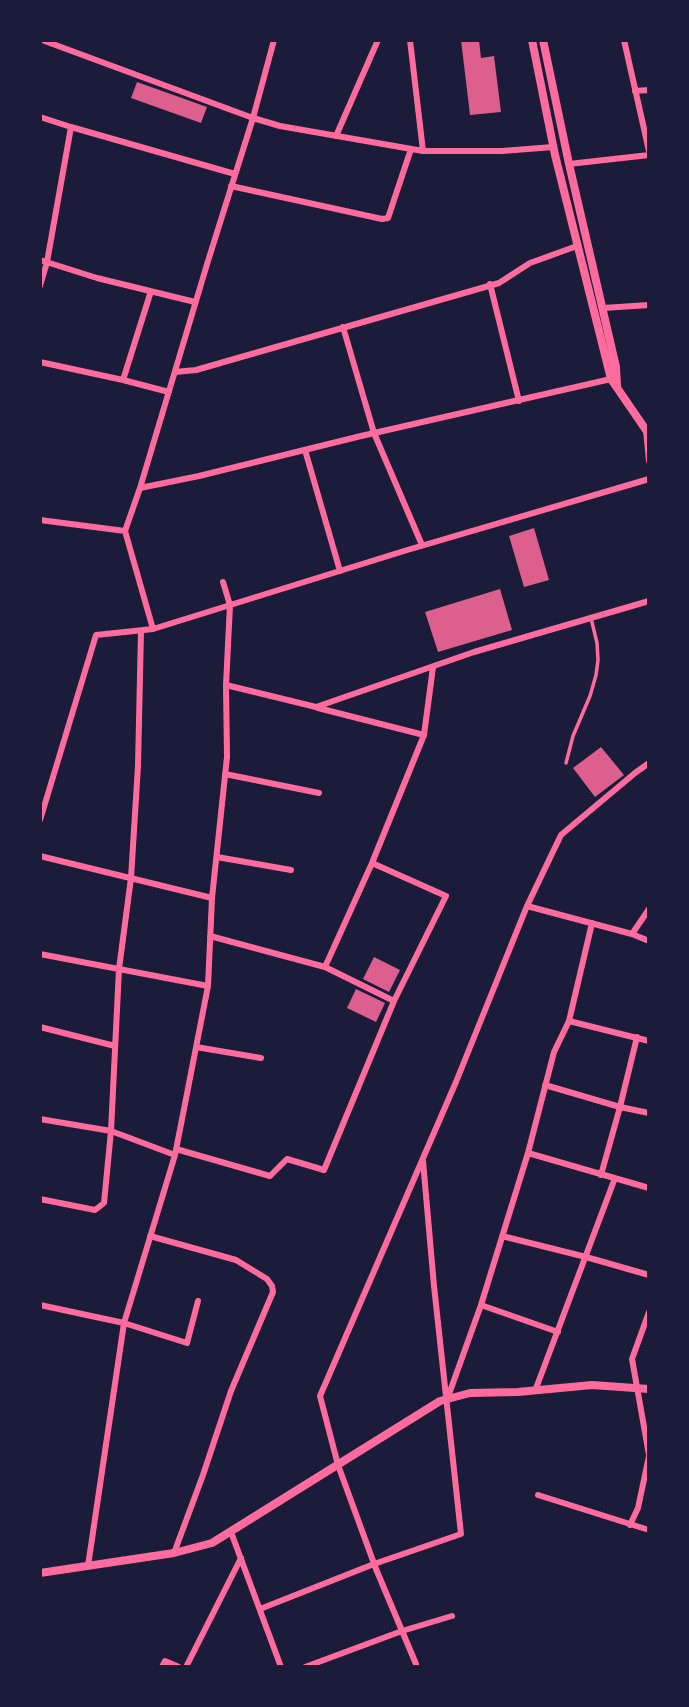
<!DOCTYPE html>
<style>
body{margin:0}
#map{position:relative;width:689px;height:1707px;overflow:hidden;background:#1b1b3a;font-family:"PT Sans Narrow",sans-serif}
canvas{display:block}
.frame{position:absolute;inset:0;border:42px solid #1b1b3a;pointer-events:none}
</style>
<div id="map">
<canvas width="689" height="1707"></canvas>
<div class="frame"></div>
</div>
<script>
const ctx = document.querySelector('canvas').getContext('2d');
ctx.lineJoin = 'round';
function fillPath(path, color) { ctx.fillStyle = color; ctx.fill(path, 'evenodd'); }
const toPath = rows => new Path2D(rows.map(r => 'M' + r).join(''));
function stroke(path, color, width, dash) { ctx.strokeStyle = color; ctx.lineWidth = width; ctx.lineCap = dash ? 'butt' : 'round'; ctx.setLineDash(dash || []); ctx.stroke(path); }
const building = toPath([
 [461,40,479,40,481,58,494,56,501,112,470,115],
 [137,82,207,107,201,123,131,98],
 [534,528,549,580,524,587,509,536],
 [500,589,512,630,438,652,425,612],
 [601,747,624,775,595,797,573,768],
 [374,957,400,970,389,992,363,979],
 [356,989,385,1003,376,1022,347,1008]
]);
const service = toPath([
 [566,763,573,736,590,696,596,675,598,660,597,643,591,618]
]);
const minor = toPath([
 [42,40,253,118,280,126,423,151,502,151,553,147],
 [410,40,423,151],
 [624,40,649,151],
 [635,91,649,90],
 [40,117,71,127],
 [336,136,378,40],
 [569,164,649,155],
 [231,186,382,219,388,218,411,149],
 [40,260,97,278,195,302],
 [490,284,519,401],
 [40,286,47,262,71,127,235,174],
 [603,308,649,305],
 [343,327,374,433,422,545],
 [40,362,123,380,169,392],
 [175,372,196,370,499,283,530,263,577,246],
 [123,380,151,291],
 [646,430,649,461],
 [305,450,340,571],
 [140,488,208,261,253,118,274,40],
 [40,520,125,531,140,488,199,476,361,436,611,379],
 [125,531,153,629,404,551,649,479],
 [223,582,230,605,226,685,316,707,474,652,649,601],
 [318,708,424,735,433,667],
 [225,774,319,793],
 [40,820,96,635,153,629],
 [40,856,212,898,208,986],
 [217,857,291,870],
 [372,863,446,896,394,1001],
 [212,898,227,757,226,685],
 [527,906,561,835,635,773,649,763],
 [632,934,649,941],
 [210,936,325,967],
 [40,954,208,986,175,1155,124,1323,88,1566],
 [569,1021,649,1041],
 [40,1027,115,1046],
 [196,1047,261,1058],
 [545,1085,620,1107,649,1113],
 [40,1119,111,1131,119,969,131,878,138,766,141,631],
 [176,1149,270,1176,287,1159,324,1170,394,1001,325,967,372,863,424,735],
 [528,1153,649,1188],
 [601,1175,620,1107,637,1037],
 [40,1199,95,1210,104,1203,111,1131,175,1155],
 [150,1236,236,1260,267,1279,272,1286,273,1292,231,1391,203,1475,174,1553],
 [502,1236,586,1257,649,1275],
 [40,1305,124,1323,187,1343,198,1301],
 [481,1305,558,1332],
 [649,1312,632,1359,649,1455],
 [535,1391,615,1178],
 [448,1397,481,1305,528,1153,554,1052,569,1021,592,923],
 [538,1495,649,1530],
 [630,1525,638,1508,649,1456],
 [231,1532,281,1667],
 [260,1609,374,1564,461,1534,434,1286,423,1161],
 [416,1664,376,1569,338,1465,320,1396,456,1082,527,906,632,934,649,909],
 [162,1667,165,1661,179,1667],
 [186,1667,241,1558],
 [305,1667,402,1631,452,1616]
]);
const tertiary = toPath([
 [532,40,555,155,611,379,646,430,649,431],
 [543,40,569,164,616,367,617,386],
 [40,1573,174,1553,212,1543,440,1401,470,1393,518,1392,592,1385,649,1389]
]);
fillPath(building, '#dd5f8e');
stroke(service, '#ff6b9d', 3.5);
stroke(minor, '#ff6b9d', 6);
stroke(tertiary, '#ff6b9d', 8);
</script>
